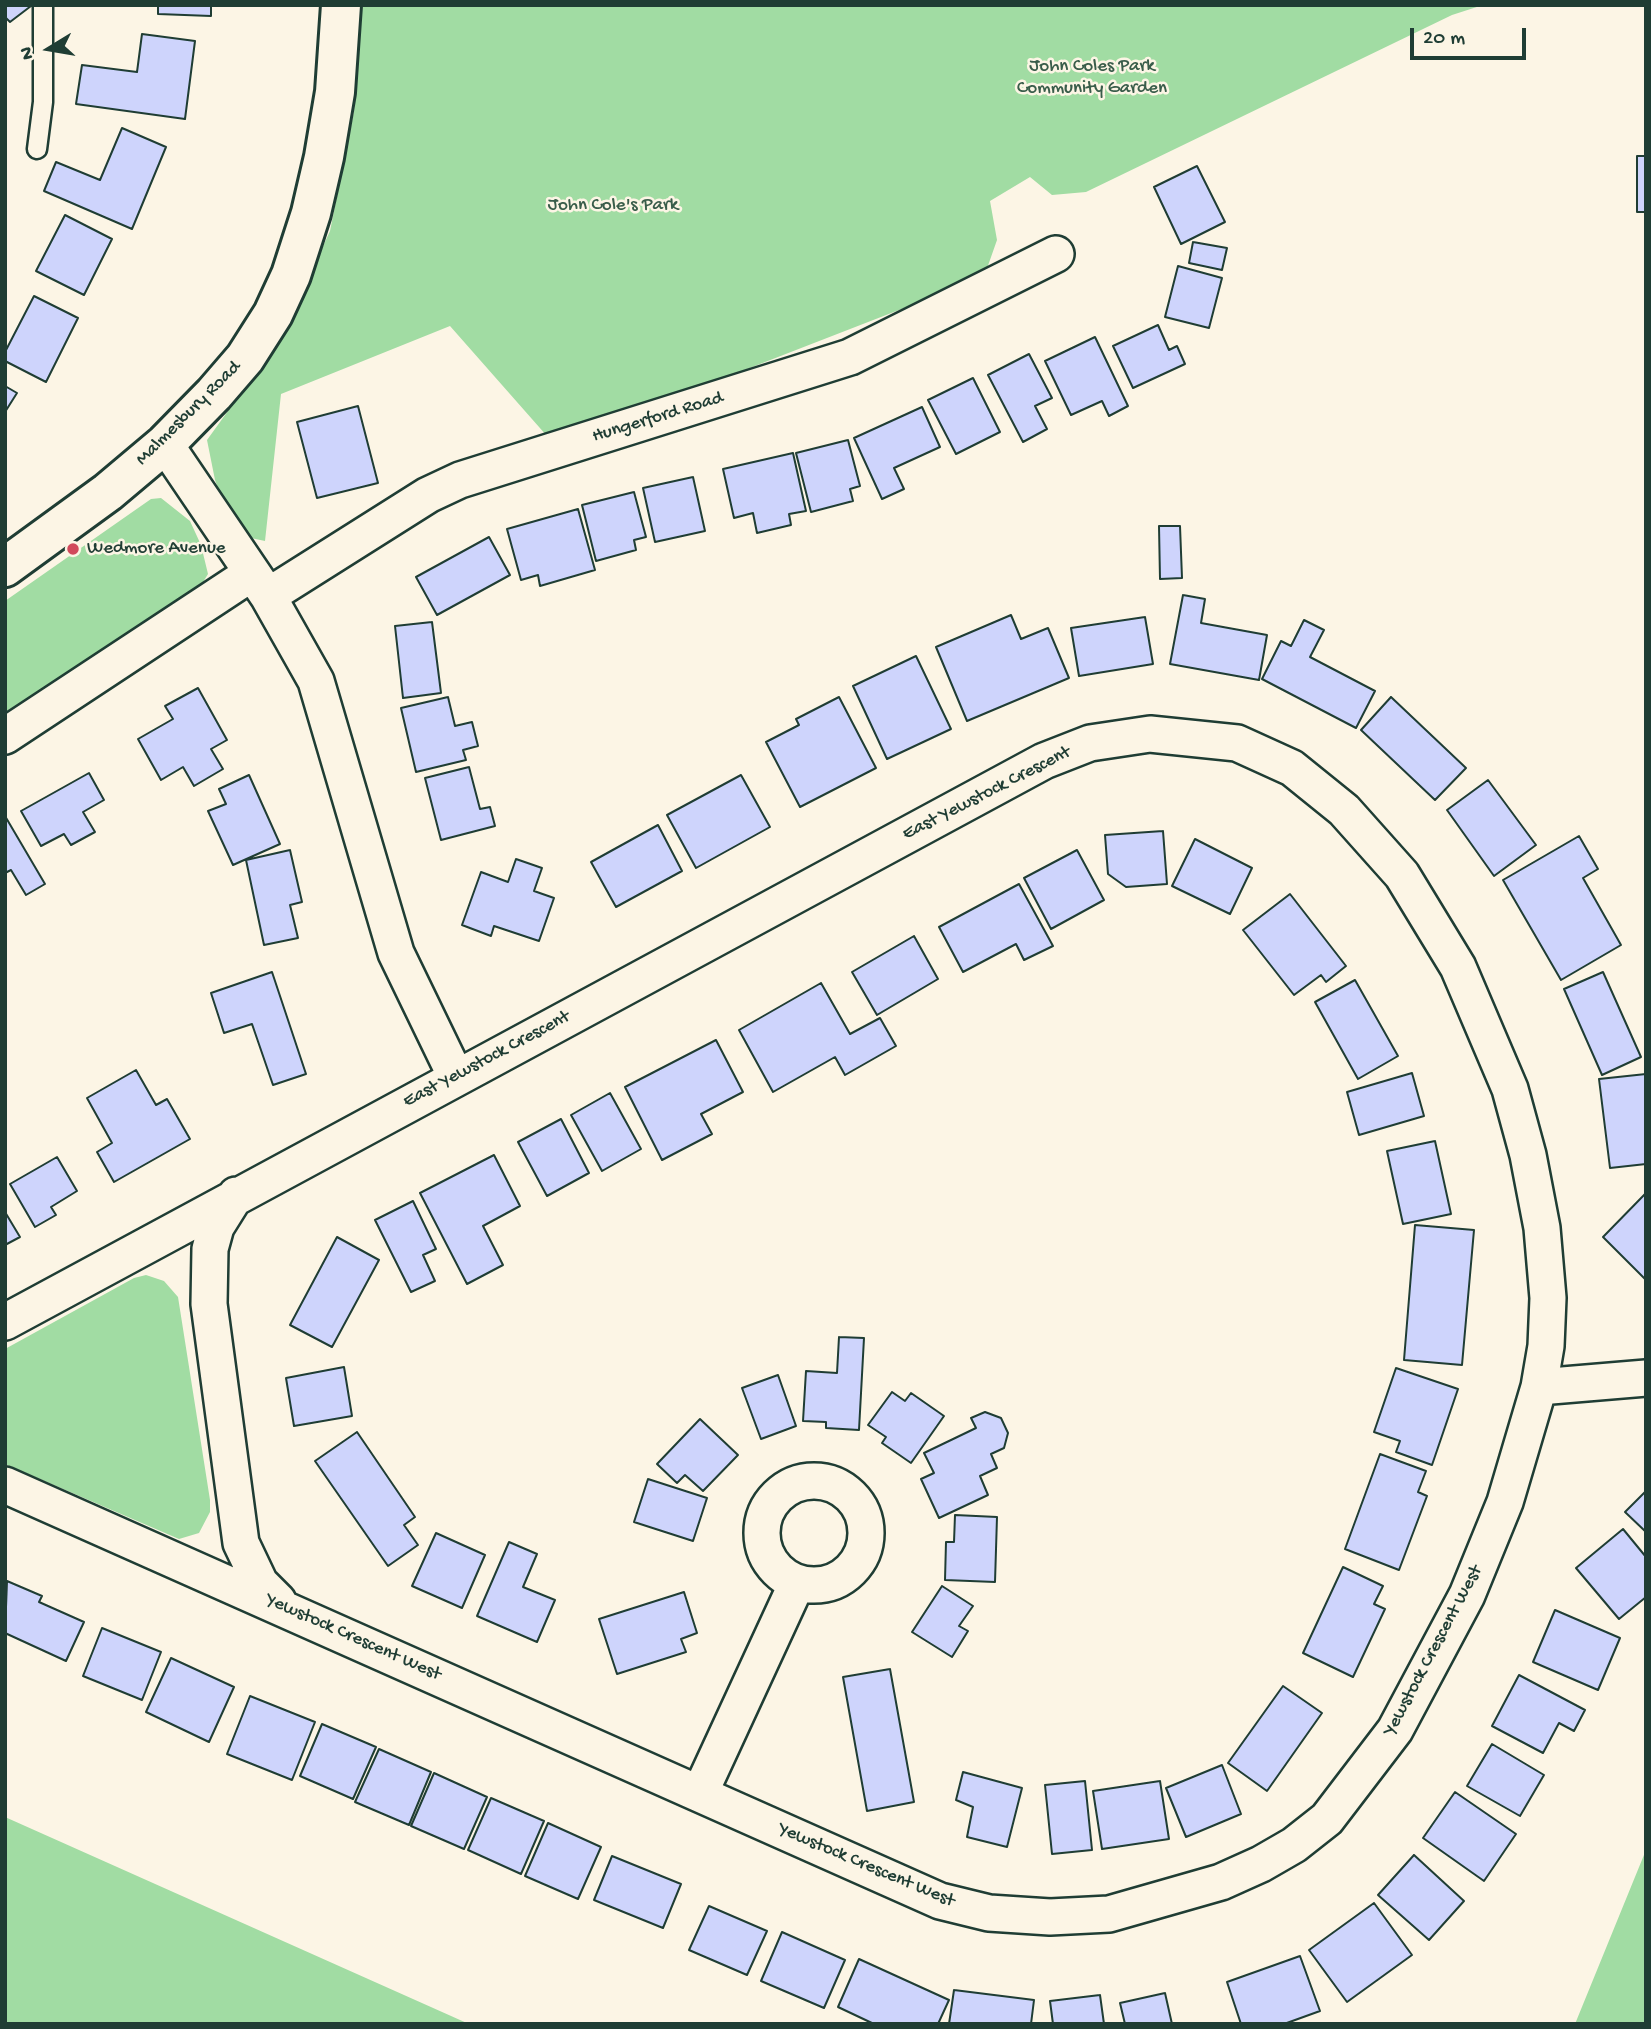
<!DOCTYPE html>
<style>
body{margin:0}
#map{position:relative;width:1651px;height:2029px;overflow:hidden;background:#fcf5e5;font-family:"Gochi Hand",sans-serif}
canvas{display:block}
.frame{position:absolute;inset:0;border:7px solid #1f3d34;pointer-events:none}
.north{position:absolute;left:14px;top:14px;width:70px;height:70px;-webkit-text-stroke:5px #fcf5e5;paint-order:stroke;rotate:259deg;font-size:19px;font-weight:700;line-height:28px;text-align:center;color:#1f3d34}
.north::after{content:'';display:block;margin:auto;width:24px;height:32px;background:#1f3d34;clip-path:polygon(50% 0,100% 100%,50% 72%,0 100%)}
.scale{position:absolute;left:1410px;top:28px;width:116px;height:32px;box-sizing:border-box;border:4px solid #1f3d34;border-top:0;padding-left:9px;font-size:21px;line-height:24px;white-space:nowrap;color:#1f3d34;-webkit-text-stroke:5px #fcf5e5;paint-order:stroke}
</style>
<div id="map">
<canvas width="1651" height="2029"></canvas>
<div class="frame"></div>
<div class="north">N</div>
<div class="scale">20 m</div>
</div>
<script>
const ctx = document.querySelector('canvas').getContext('2d');
ctx.lineJoin = 'round';
function fillPath(path, color) { ctx.fillStyle = color; ctx.fill(path, 'evenodd'); }
const toPath = rows => new Path2D(rows.map(r => 'M' + r).join(''));
function stroke(path, color, width, dash) { ctx.strokeStyle = color; ctx.lineWidth = width; ctx.lineCap = dash ? 'butt' : 'round'; ctx.setLineDash(dash || []); ctx.stroke(path); }
function label(font, color, halo, rows, align = 'center') {
  ctx.font = font + ' "Gochi Hand",sans-serif'; ctx.lineWidth = 5; ctx.setLineDash([]); ctx.textBaseline = 'middle'; ctx.strokeStyle = halo; ctx.fillStyle = color; for (const [text, x, y, turn = 0] of rows) {
    ctx.save(); ctx.translate(x, y); ctx.rotate((+turn || 0) * Math.PI / 180); ctx.textAlign = isNaN(turn) ? turn : align; if (halo) ctx.strokeText(text, 0, 0); ctx.fillText(text, 0, 0); ctx.restore();
  }
}
const green = toPath([
 [361,5,1483,5,1452,15,1086,192,1052,195,1030,177,990,201,997,240,984,277,554,444,450,326,281,394,265,541,251,538,237,526,225,508,215,480,207,440,280,339,330,231,354,111],
 [161,498,190,521,201,545,208,574,200,587,5,717,5,601,151,499],
 [146,1275,164,1281,178,1297,210,1500,210,1512,199,1533,179,1539,5,1464,5,1349,134,1278],
 [5,1817,469,2024,5,2024],
 [1646,1850,1646,2024,1575,2024]
]);
const building = toPath([
 [5,5,31,5,31,6,10,22,5,17,5,5],
 [158,5,211,5,211,16,158,14,158,5],
 [142,34,195,41,185,119,76,104,82,65,137,72,142,34],
 [122,128,166,147,132,229,44,191,56,162,100,180,122,128],
 [1637,156,1646,156,1646,212,1637,212,1637,156],
 [1197,166,1225,222,1181,244,1154,187,1197,166],
 [65,215,112,239,84,295,36,271,65,215],
 [1193,242,1227,248,1222,270,1189,263,1193,242],
 [1178,266,1222,278,1209,328,1165,317,1178,266],
 [34,296,78,318,46,382,5,361,5,352,34,296],
 [1158,325,1169,350,1177,346,1185,364,1133,388,1113,346,1158,325],
 [1095,337,1128,406,1109,416,1102,401,1071,415,1045,361,1095,337],
 [1029,354,1052,398,1035,406,1047,429,1023,442,988,375,1029,354],
 [973,378,1000,432,956,454,928,400,973,378],
 [5,386,17,393,5,412,5,386],
 [358,406,378,483,317,498,297,422,358,406],
 [922,407,940,447,894,468,904,489,882,499,854,438,922,407],
 [848,440,860,486,850,489,853,501,811,512,796,453,848,440],
 [793,453,806,511,789,514,791,525,757,533,753,513,734,518,723,469,793,453],
 [693,477,705,531,655,542,643,488,693,477],
 [634,492,646,537,634,540,636,550,596,561,582,505,634,492],
 [578,509,595,570,540,586,538,575,521,580,507,529,578,509],
 [1159,526,1180,526,1182,578,1160,579,1159,526],
 [489,537,510,575,437,615,416,577,489,537],
 [1183,595,1205,599,1201,623,1267,635,1259,680,1170,664,1183,595],
 [1011,615,1021,639,1048,628,1069,678,967,721,936,647,1011,615],
 [1145,617,1153,664,1079,676,1071,628,1145,617],
 [1304,620,1324,630,1310,657,1375,691,1356,728,1262,679,1281,641,1291,646,1304,620],
 [432,622,441,693,403,698,395,626,432,622],
 [916,656,951,729,887,759,853,686,916,656],
 [198,688,227,740,211,749,223,769,194,786,183,767,161,780,138,739,173,719,165,706,198,688],
 [448,697,455,726,472,722,478,746,463,750,466,760,416,772,401,708,448,697],
 [839,697,876,768,800,807,766,742,799,725,796,719,839,697],
 [1391,697,1466,768,1435,800,1361,730,1391,697],
 [469,767,480,809,490,807,495,826,441,840,425,778,469,767],
 [89,773,104,800,83,812,95,832,71,845,64,834,41,846,21,811,89,773],
 [249,775,280,844,233,865,208,811,226,804,219,789,249,775],
 [741,775,770,827,696,868,667,815,741,775],
 [1488,780,1536,845,1494,876,1447,810,1488,780],
 [5,816,45,884,26,895,11,870,5,873,5,816],
 [658,825,682,871,616,907,591,862,658,825],
 [1163,831,1167,884,1126,887,1108,874,1105,835,1163,831],
 [1579,836,1598,869,1583,878,1621,945,1561,980,1503,880,1579,836],
 [1195,839,1252,868,1230,914,1172,886,1195,839],
 [290,850,302,902,290,905,298,938,264,945,246,860,290,850],
 [1077,850,1104,900,1051,929,1024,878,1077,850],
 [516,859,542,868,534,891,554,898,539,941,494,926,491,936,462,925,481,872,508,882,516,859],
 [1019,884,1053,946,1024,960,1016,944,963,972,939,927,1019,884],
 [1290,894,1346,966,1326,982,1321,975,1294,995,1243,930,1290,894],
 [914,936,938,979,877,1015,852,972,914,936],
 [272,972,306,1074,273,1085,252,1024,224,1033,211,993,272,972],
 [1603,972,1641,1057,1602,1075,1564,989,1603,972],
 [1355,980,1398,1056,1358,1079,1315,1002,1355,980],
 [821,983,850,1034,880,1018,896,1046,845,1075,835,1057,773,1092,739,1030,821,983],
 [716,1040,743,1092,701,1114,712,1134,662,1160,625,1087,716,1040],
 [136,1070,156,1105,167,1099,190,1139,114,1182,97,1152,112,1143,87,1098,136,1070],
 [1412,1073,1424,1116,1359,1135,1347,1092,1412,1073],
 [1646,1074,1646,1164,1610,1168,1599,1079,1646,1074],
 [610,1093,641,1149,602,1171,571,1115,610,1093],
 [561,1119,589,1173,547,1196,518,1142,561,1119],
 [1435,1141,1451,1214,1403,1224,1387,1151,1435,1141],
 [494,1155,520,1206,483,1226,503,1265,467,1284,420,1193,494,1155],
 [57,1157,77,1191,51,1207,56,1215,35,1227,10,1184,57,1157],
 [1646,1193,1646,1280,1603,1237,1646,1193],
 [413,1201,436,1249,423,1255,435,1281,411,1292,375,1220,413,1201],
 [5,1212,20,1237,5,1245,5,1212],
 [1415,1225,1474,1230,1462,1365,1404,1360,1415,1225],
 [337,1237,379,1260,332,1347,290,1325,337,1237],
 [839,1337,864,1338,859,1430,826,1428,826,1422,803,1421,806,1371,837,1373,839,1337],
 [344,1367,352,1416,294,1426,286,1378,344,1367],
 [1396,1368,1458,1389,1432,1465,1396,1452,1400,1441,1374,1432,1396,1368],
 [778,1375,796,1426,761,1439,742,1388,778,1375],
 [892,1392,905,1401,911,1393,944,1416,911,1463,882,1443,886,1437,868,1425,892,1392],
 [985,1412,1001,1418,1008,1433,1004,1448,991,1454,997,1468,980,1476,988,1495,939,1518,921,1479,934,1473,924,1453,976,1428,971,1418,985,1412],
 [700,1419,738,1455,703,1491,685,1475,677,1483,657,1464,700,1419],
 [357,1432,415,1517,404,1525,418,1545,388,1566,315,1461,357,1432],
 [1380,1454,1426,1471,1418,1492,1427,1496,1399,1570,1345,1549,1380,1454],
 [648,1479,707,1498,693,1541,634,1522,648,1479],
 [1646,1491,1646,1532,1625,1512,1646,1491],
 [955,1515,997,1517,995,1582,945,1580,946,1542,954,1542,955,1515],
 [1623,1529,1646,1557,1646,1597,1619,1619,1576,1568,1623,1529],
 [436,1533,485,1555,462,1608,412,1586,436,1533],
 [509,1542,537,1554,523,1587,555,1600,537,1642,477,1616,509,1542],
 [1343,1567,1383,1586,1374,1604,1385,1609,1353,1677,1303,1653,1343,1567],
 [7,1581,42,1596,39,1602,84,1622,66,1661,5,1633,7,1581],
 [942,1586,973,1606,959,1626,968,1631,952,1657,912,1632,942,1586],
 [684,1592,697,1633,681,1639,686,1652,617,1674,599,1619,684,1592],
 [1555,1610,1620,1638,1598,1690,1533,1662,1555,1610],
 [102,1628,161,1652,142,1700,83,1676,102,1628],
 [171,1658,234,1687,209,1742,146,1712,171,1658],
 [890,1669,914,1802,867,1811,843,1677,890,1669],
 [1519,1675,1585,1710,1574,1731,1559,1723,1543,1753,1492,1726,1519,1675],
 [1283,1686,1322,1713,1267,1791,1228,1763,1283,1686],
 [250,1696,315,1722,292,1780,227,1754,250,1696],
 [322,1724,376,1747,353,1799,300,1776,322,1724],
 [1492,1744,1544,1775,1520,1816,1467,1786,1492,1744],
 [379,1749,431,1772,409,1825,355,1802,379,1749],
 [1222,1765,1241,1814,1186,1837,1166,1788,1222,1765],
 [963,1772,1022,1788,1007,1847,967,1837,973,1807,956,1800,963,1772],
 [434,1773,487,1797,464,1849,411,1826,434,1773],
 [1085,1781,1092,1850,1052,1854,1045,1785,1085,1781],
 [1160,1781,1169,1839,1102,1849,1093,1791,1160,1781],
 [1455,1792,1516,1834,1484,1881,1423,1838,1455,1792],
 [491,1798,544,1821,521,1874,468,1850,491,1798],
 [548,1823,601,1847,578,1899,525,1876,548,1823],
 [1414,1855,1464,1901,1429,1940,1378,1895,1414,1855],
 [612,1856,681,1884,663,1928,594,1900,612,1856],
 [1374,1903,1412,1955,1347,2002,1309,1950,1374,1903],
 [709,1906,767,1931,747,1975,689,1950,709,1906],
 [782,1932,845,1960,824,2008,761,1981,782,1932],
 [1300,1956,1320,2011,1284,2024,1241,2024,1227,1982,1300,1956],
 [859,1959,949,2000,938,2024,874,2024,838,2007,859,1959],
 [954,1990,1034,2000,1031,2024,949,2024,954,1990],
 [1165,1993,1172,2024,1125,2024,1120,2003,1165,1993],
 [1100,1995,1104,2024,1053,2024,1050,2001,1100,1995]
]);
const lane = toPath([
 [37,149,43,102,43,5]
]);
const street = toPath([
 [165,444,268,596,316,681,396,953,456,1077],
 [268,596,428,495,460,480,850,357,1056,254],
 [5,736,252,573],
 [236,1195,216,1227,210,1249,209,1304,241,1543,260,1583,278,1601],
 [5,1322,1044,761,1090,743,1150,734,1237,743,1292,768,1344,810,1402,875,1458,967,1510,1089,1528,1155,1542,1228,1548,1298,1546,1346,1539,1387,1505,1502,1467,1595,1395,1730,1327,1819,1294,1845,1261,1864,1221,1882,1109,1914,1050,1917,989,1913,940,1901,5,1485],
 [1539,1387,1646,1378],
 '762 1533a52 52 0 1 1 104 0a52 52 0 1 1-104 0Z',
 [700,1793,797,1583]
]);
const secondary = toPath([
 [5,567,108,492,165,444,214,394,245,358,273,314,291,275,311,213,324,157,335,92,341,5]
]);
const markers = [
 [73,549,7,"#d1495b"]
];
const parkNames = [
 ["John Coles Park",1092,67],
 ["Community Garden",1092,89],
 ["John Cole's Park",613,206]
];
const streetNames = [
 ["Malmesbury Road",189,414,-45],
 ["Hungerford Road",658,418,-17],
 ["East Yewstock Crescent",987,794,-27],
 ["East Yewstock Crescent",487,1060,-28],
 ["Yewstock Crescent West",353,1638,24],
 ["Yewstock Crescent West",1434,1651,-62],
 ["Yewstock Crescent West",866,1866,23]
];
const poiNames = [
 ["Wedmore Avenue",87,549]
];
fillPath(green, '#a1dca3');
fillPath(building, '#ced4fc');
stroke(building, '#1f3d34', 2);
stroke(lane, '#1f3d34', 23);
stroke(street, '#1f3d34', 40);
stroke(secondary, '#1f3d34', 44);
stroke(lane, '#fcf5e5', 18);
stroke(street, '#fcf5e5', 35);
stroke(secondary, '#fcf5e5', 38);
for (const [x, y, r, color] of markers) { const dot = new Path2D(); dot.arc(x, y, r, 0, 2 * Math.PI); ctx.fillStyle = color; ctx.fill(dot); stroke(dot, '#fcf5e5', 2.5); }
label('19px', '#395d4a', '#fcf5e5', parkNames);
label('19px', '#1f3d34', '#fcf5e5', streetNames);
label('19px', '#1f3d34', '#fcf5e5', poiNames, 'left');
</script>
